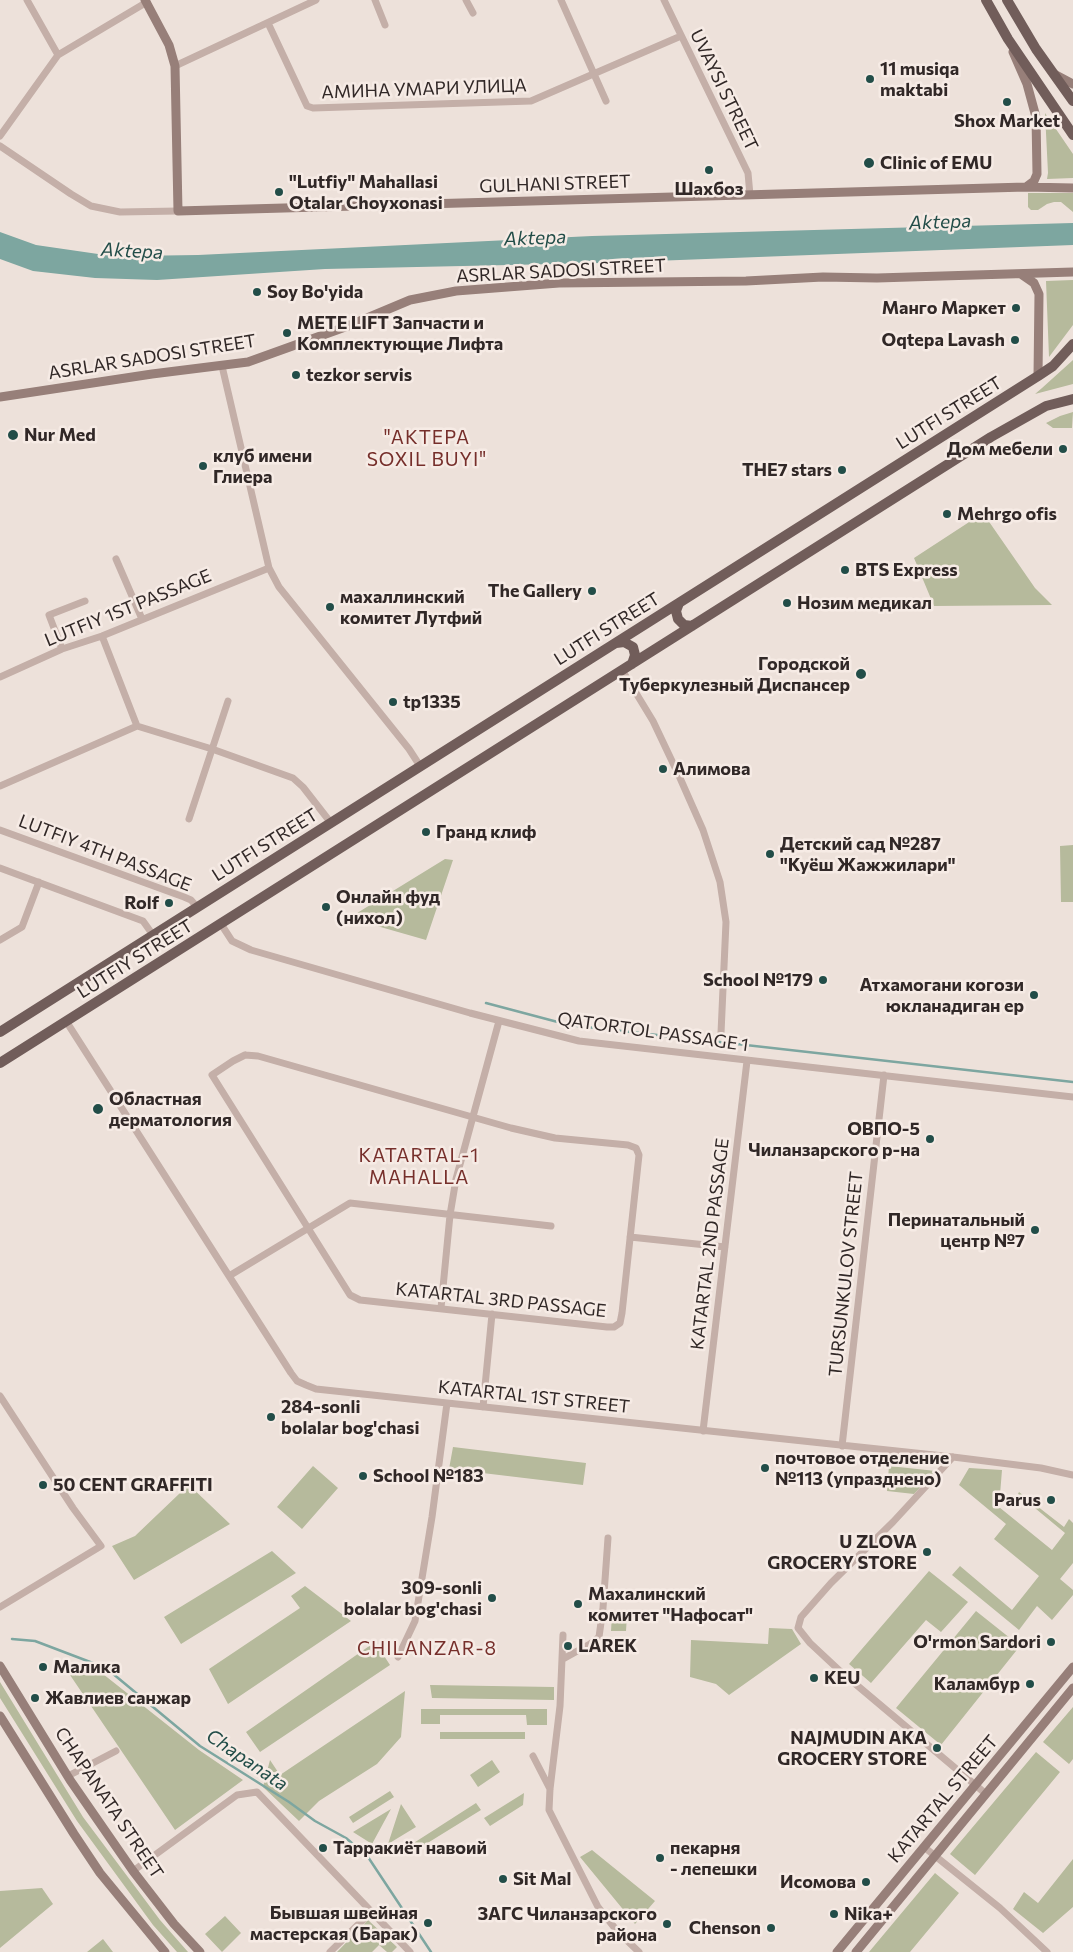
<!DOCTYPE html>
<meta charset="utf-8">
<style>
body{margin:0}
canvas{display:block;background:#ede1da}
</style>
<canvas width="1073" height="1952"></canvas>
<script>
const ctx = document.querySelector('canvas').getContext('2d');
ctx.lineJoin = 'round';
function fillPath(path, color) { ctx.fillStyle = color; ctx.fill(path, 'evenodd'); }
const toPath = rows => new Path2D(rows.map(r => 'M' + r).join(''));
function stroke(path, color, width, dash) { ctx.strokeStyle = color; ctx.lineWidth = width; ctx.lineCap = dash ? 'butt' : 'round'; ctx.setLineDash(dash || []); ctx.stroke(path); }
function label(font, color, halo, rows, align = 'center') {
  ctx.font = font + ' Commissioner,sans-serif'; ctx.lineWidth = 5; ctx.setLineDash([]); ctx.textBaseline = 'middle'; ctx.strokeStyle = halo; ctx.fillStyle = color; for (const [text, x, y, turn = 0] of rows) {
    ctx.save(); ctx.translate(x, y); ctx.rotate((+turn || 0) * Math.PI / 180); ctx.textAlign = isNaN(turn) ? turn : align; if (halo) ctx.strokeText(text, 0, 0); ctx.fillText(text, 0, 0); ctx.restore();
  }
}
const green = toPath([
 [1045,113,1073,154,1073,178,1047,179,1048,173],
 [1028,193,1073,193,1073,212,1061,202,1054,202,1047,204,1038,210,1031,210,1028,207],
 [1073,280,1073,325,1049,357,1046,281],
 [1073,360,1073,384,1035,394,1042,388],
 [1073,412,1072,428,1053,428,1046,423,1060,416],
 [983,513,1035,588,1052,605,934,606,914,558],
 [1073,845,1073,902,1061,902,1060,846],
 [445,859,453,860,426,940,349,918],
 [453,1447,586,1463,583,1485,449,1469],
 [313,1466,338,1488,302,1529,277,1507],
 [889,1466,936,1471,914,1494,887,1491],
 [969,1468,1002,1470,999,1507,1052,1550,1065,1533,1018,1494,1019,1492,1064,1527,1069,1519,1073,1523,1073,1563,1060,1579,1073,1590,1073,1595,1052,1620,1037,1606,1019,1630,952,1575,960,1566,1012,1610,1039,1576,994,1539,1006,1524,959,1485],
 [187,1483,230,1524,134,1580,112,1546,135,1536,180,1493],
 [272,1551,296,1573,181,1644,164,1617],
 [929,1571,968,1602,941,1632,926,1620,871,1683,849,1664],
 [305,1586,351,1621,228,1704,209,1669,300,1608,291,1596],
 [976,1611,1020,1646,941,1745,896,1708],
 [612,1614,627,1615,626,1631,611,1631],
 [769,1628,792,1629,801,1644,729,1695,716,1684,690,1677,691,1640,768,1644],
 [375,1642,390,1665,260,1752,246,1732],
 [74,1665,103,1674,199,1750,243,1780,175,1830,70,1675],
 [0,1682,83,1817,160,1920,188,1952,177,1952,153,1925,77,1821,0,1698],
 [430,1685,554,1687,554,1700,432,1698],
 [405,1691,401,1737,377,1764,319,1801,299,1821,263,1787,270,1760,280,1775],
 [1073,1707,1073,1759,1069,1764,1043,1742],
 [421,1709,547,1709,547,1725,527,1725,526,1715,440,1715,440,1724,421,1724],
 [440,1732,525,1732,525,1739,440,1739],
 [1036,1752,1060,1772,975,1875,950,1854],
 [492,1760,500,1772,478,1787,470,1775],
 [390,1791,394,1797,353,1823,349,1817],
 [524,1793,523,1805,490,1826,484,1818],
 [476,1803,481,1810,413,1852,409,1846],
 [401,1804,416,1827,388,1844],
 [391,1809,372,1844,353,1832],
 [592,1850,655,1901,635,1924,580,1857],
 [1073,1859,1073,1907,1043,1933,1013,1909,1024,1892,1038,1903],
 [935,1873,959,1893,910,1952,869,1952],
 [42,1888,53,1904,0,1948,0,1891],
 [225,1916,241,1933,222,1952,205,1934],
 [368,1920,397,1947,392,1952,387,1952,379,1945,372,1952,337,1952],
 [103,1939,113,1952,87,1952]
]);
const water = toPath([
 [1073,223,1073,245,601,263,325,269,157,280,95,278,33,271,0,259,0,232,36,245,98,254,131,256,198,255,592,236]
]);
const stream = toPath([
 [486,1003,569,1025,1073,1082],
 [12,1639,35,1641,106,1668,200,1746,289,1802,315,1821,346,1838,368,1857,431,1952]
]);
const street = toPath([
 [27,0,58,55],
 [375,0,385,25],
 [466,0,473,13],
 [561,0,606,101],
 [664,0,748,173,750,195],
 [268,23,307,106,313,108,531,101,681,36],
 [175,66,316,0],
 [0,136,58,55,147,2],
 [0,146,71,194,91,206,120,212,178,211],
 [222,366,269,568,279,587,409,749,420,766],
 [116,559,142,619],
 [102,636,137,726],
 [62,649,49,615,85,601],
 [622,670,653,721,680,778,703,830,720,882,726,922,721,1033],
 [0,677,62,649,102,636,269,568],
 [0,786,137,726,212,749,293,778,303,787,331,823],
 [189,819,228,701],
 [0,830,184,897,191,900,197,907],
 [0,868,143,921,153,935],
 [221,924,232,941,251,950,470,1013,579,1041,1073,1097],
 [0,940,22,927,39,882],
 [66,1021,291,1373,297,1381,306,1385,316,1389,953,1457,1041,1468,1073,1475],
 [245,1055,258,1056,511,1128,555,1138,628,1145,636,1148,639,1155,622,1313,620,1323,614,1327,607,1327,360,1300,350,1295,212,1075,233,1061,245,1055],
 [630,1237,725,1247],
 [229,1276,350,1203,551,1226],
 [441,1308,450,1215,456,1179,499,1021],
 [0,1396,73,1508,101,1546,0,1607],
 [483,1407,492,1314],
 [703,1431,747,1061],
 [842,1446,884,1075],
 [953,1457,893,1522,831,1583,801,1617,798,1628,810,1643,840,1671,986,1794],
 [563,1635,560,1706,550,1789,549,1810,598,1907,618,1932,639,1952],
 [398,1657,415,1621,432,1517,447,1403],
 [563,1659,590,1644,599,1637,603,1608,608,1538],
 [533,1756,550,1789],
 [68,1776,116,1751],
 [924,1847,1000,1908,1047,1952],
 [133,1871,237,1795,257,1792,410,1952],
 [330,1952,371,1912]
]);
const secondary = toPath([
 [145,0,169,45,175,66,178,211,1026,187,1073,188],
 [1013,52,1027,84,1036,117,1037,174,1034,181,1026,187],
 [1054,74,1073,84],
 [1021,274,1034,283,1039,294,1038,376],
 [0,397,152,374,248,362,348,326,410,300,456,291,559,283,746,281,823,277,877,278,1073,272],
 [0,1666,70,1780,133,1871,174,1924,200,1952],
 [0,1716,74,1834,100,1873,165,1952],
 [837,1952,1073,1667],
 [856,1952,1073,1688]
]);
const primary = toPath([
 [986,0,1008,39,1073,135],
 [1007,0,1036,49,1073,101],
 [679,603,676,611,678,619,684,625,692,626],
 [616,643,624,642,633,647,635,655,632,664],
 [0,1032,1038,376,1053,366,1073,344],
 [0,1063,991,437,1046,406,1073,399]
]);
const markers = [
 [870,79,5,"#224d48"],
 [1007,102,5,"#224d48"],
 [869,163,6,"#224d48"],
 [709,170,5,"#224d48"],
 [279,192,5,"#224d48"],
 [257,292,5,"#224d48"],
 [1016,308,5,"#224d48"],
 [287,333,5,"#224d48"],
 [1015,340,5,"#224d48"],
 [296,375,5,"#224d48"],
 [13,435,6,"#224d48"],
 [1063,449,5,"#224d48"],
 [203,466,5,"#224d48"],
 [842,470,5,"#224d48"],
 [947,514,5,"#224d48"],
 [845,570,5,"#224d48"],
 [592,591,5,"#224d48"],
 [787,603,5,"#224d48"],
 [330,607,5,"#224d48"],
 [861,674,6,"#224d48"],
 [393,702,5,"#224d48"],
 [663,769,5,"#224d48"],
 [426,832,5,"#224d48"],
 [770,854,5,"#224d48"],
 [169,903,5,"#224d48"],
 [326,907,5,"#224d48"],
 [823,980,5,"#224d48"],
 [1034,995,5,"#224d48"],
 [98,1109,6,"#224d48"],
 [930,1139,5,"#224d48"],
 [1035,1230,5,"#224d48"],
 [271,1417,5,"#224d48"],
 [765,1468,5,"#224d48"],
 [363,1476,5,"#224d48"],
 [43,1485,5,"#224d48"],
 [1051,1500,5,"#224d48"],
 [927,1552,5,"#224d48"],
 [492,1598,5,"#224d48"],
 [578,1604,5,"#224d48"],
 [1051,1642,5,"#224d48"],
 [568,1646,5,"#224d48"],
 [43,1667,5,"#224d48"],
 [814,1678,5,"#224d48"],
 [1030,1684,5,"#224d48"],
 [35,1698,5,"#224d48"],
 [937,1748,5,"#224d48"],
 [323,1848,5,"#224d48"],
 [660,1858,5,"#224d48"],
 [503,1879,5,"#224d48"],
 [866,1882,5,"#224d48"],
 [834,1914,5,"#224d48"],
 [428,1923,5,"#224d48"],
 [667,1924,5,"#224d48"],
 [771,1928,5,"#224d48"]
];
const poiNames = [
 ["11 musiqa",880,69],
 ["maktabi",880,90],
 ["Shox Market",1007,121,"center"],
 ["Clinic of EMU",880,163],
 ["\"Lutfiy\" Mahallasi",289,182],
 ["Otalar Choyxonasi",289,203],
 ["Шахбоз",709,189,"center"],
 ["Soy Bo'yida",267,292],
 ["Манго Маркет",1006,308,"right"],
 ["METE LIFT Запчасти и",297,323],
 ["Комплектующие Лифта",297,344],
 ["Oqtepa Lavash",1005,340,"right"],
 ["tezkor servis",306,375],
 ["Nur Med",24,435],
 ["Дом мебели",1053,449,"right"],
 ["клуб имени",213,456],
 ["Глиера",213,477],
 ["THE7 stars",832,470,"right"],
 ["Mehrgo ofis",957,514],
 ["BTS Express",855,570],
 ["The Gallery",582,591,"right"],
 ["махаллинский",340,597],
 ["комитет Лутфий",340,618],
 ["Нозим медикал",797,603],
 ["Городской",850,664,"right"],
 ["Туберкулезный Диспансер",850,685,"right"],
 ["tp1335",403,702],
 ["Алимова",673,769],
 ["Гранд клиф",436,832],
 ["Детский сад №287",780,844],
 ["\"Куёш Жажжилари\"",780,865],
 ["Онлайн фуд",336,897],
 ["(нихол)",336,918],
 ["Rolf",159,903,"right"],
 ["School №179",813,980,"right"],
 ["Атхамогани когози",1024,985,"right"],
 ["юкланадиган ер",1024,1006,"right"],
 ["Областная",109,1099],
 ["дерматология",109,1120],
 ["ОВПО-5",920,1129,"right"],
 ["Чиланзарского р-на",920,1150,"right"],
 ["Перинатальный",1025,1220,"right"],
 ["центр №7",1025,1241,"right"],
 ["284-sonli",281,1407],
 ["bolalar bog'chasi",281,1428],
 ["почтовое отделение",775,1458],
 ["№113 (упразднено)",775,1479],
 ["School №183",373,1476],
 ["50 CENT GRAFFITI",53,1485],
 ["Parus",1041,1500,"right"],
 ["U ZLOVA",917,1542,"right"],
 ["GROCERY STORE",917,1563,"right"],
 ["309-sonli",482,1588,"right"],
 ["bolalar bog'chasi",482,1609,"right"],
 ["Махалинский",588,1594],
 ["комитет \"Нафосат\"",588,1615],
 ["O'rmon Sardori",1041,1642,"right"],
 ["LAREK",578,1646],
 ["Малика",53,1667],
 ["KEU",824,1678],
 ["Каламбур",1020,1684,"right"],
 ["Жавлиев санжар",45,1698],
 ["NAJMUDIN AKA",927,1738,"right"],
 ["GROCERY STORE",927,1759,"right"],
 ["Тарракиёт навоий",333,1848],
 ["пекарня",670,1848],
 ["- лепешки",670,1869],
 ["Sit Mal",513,1879],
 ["Исомова",856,1882,"right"],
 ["Бывшая швейная",418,1913,"right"],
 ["мастерская (Барак)",418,1934,"right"],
 ["ЗАГС Чиланзарского",657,1914,"right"],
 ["района",657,1935,"right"],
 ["Nika+",844,1914],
 ["Chenson",761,1928,"right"]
];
const streetNames = [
 ["АМИНА УМАРИ УЛИЦА",424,89,-2],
 ["UVAYSI STREET",724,90,64],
 ["GULHANI STREET",555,184,-2],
 ["ASRLAR SADOSI STREET",561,271,-3],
 ["ASRLAR SADOSI STREET",152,357,-9],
 ["LUTFI STREET",949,413,-32],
 ["LUTFIY 1ST PASSAGE",128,608,-22],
 ["LUTFI STREET",607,629,-32],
 ["LUTFI STREET",265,845,-32],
 ["LUTFIY 4TH PASSAGE",105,853,21],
 ["LUTFIY STREET",135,959,-32],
 ["QATORTOL PASSAGE 1",653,1032,8],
 ["KATARTAL 2ND PASSAGE",710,1244,-83],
 ["TURSUNKULOV STREET",846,1274,-84],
 ["KATARTAL 3RD PASSAGE",501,1300,6],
 ["KATARTAL 1ST STREET",534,1397,6],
 ["KATARTAL STREET",943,1799,-50],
 ["CHAPANATA STREET",109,1803,56]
];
const waterNames = [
 ["Aktepa",940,222,-2],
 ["Aktepa",535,238,-2],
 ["Aktepa",132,251,3],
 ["Chapanata",247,1760,34]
];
const neighbourhoodNames = [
 ["\"AKTEPA",427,438],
 ["SOXIL BUYI\"",427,460],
 ["KATARTAL-1",419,1156],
 ["MAHALLA",419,1178],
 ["CHILANZAR-8",427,1649]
];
fillPath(green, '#b6ba9c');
fillPath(water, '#7da6a0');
stroke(stream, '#7da6a0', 2.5);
stroke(street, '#c4afa8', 7);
stroke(secondary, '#977f79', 9);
stroke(primary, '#715d5a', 10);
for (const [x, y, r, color] of markers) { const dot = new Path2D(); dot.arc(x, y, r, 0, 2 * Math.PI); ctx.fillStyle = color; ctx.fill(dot); stroke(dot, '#f6ebe5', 2); }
label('bold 18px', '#312827', '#f6ebe5', poiNames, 'left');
label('18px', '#312827', '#f6ebe5', streetNames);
label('italic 19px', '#224d48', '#f6ebe5', waterNames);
ctx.letterSpacing = '1px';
label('19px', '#762f2b', '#f6ebe5', neighbourhoodNames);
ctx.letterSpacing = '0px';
</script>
